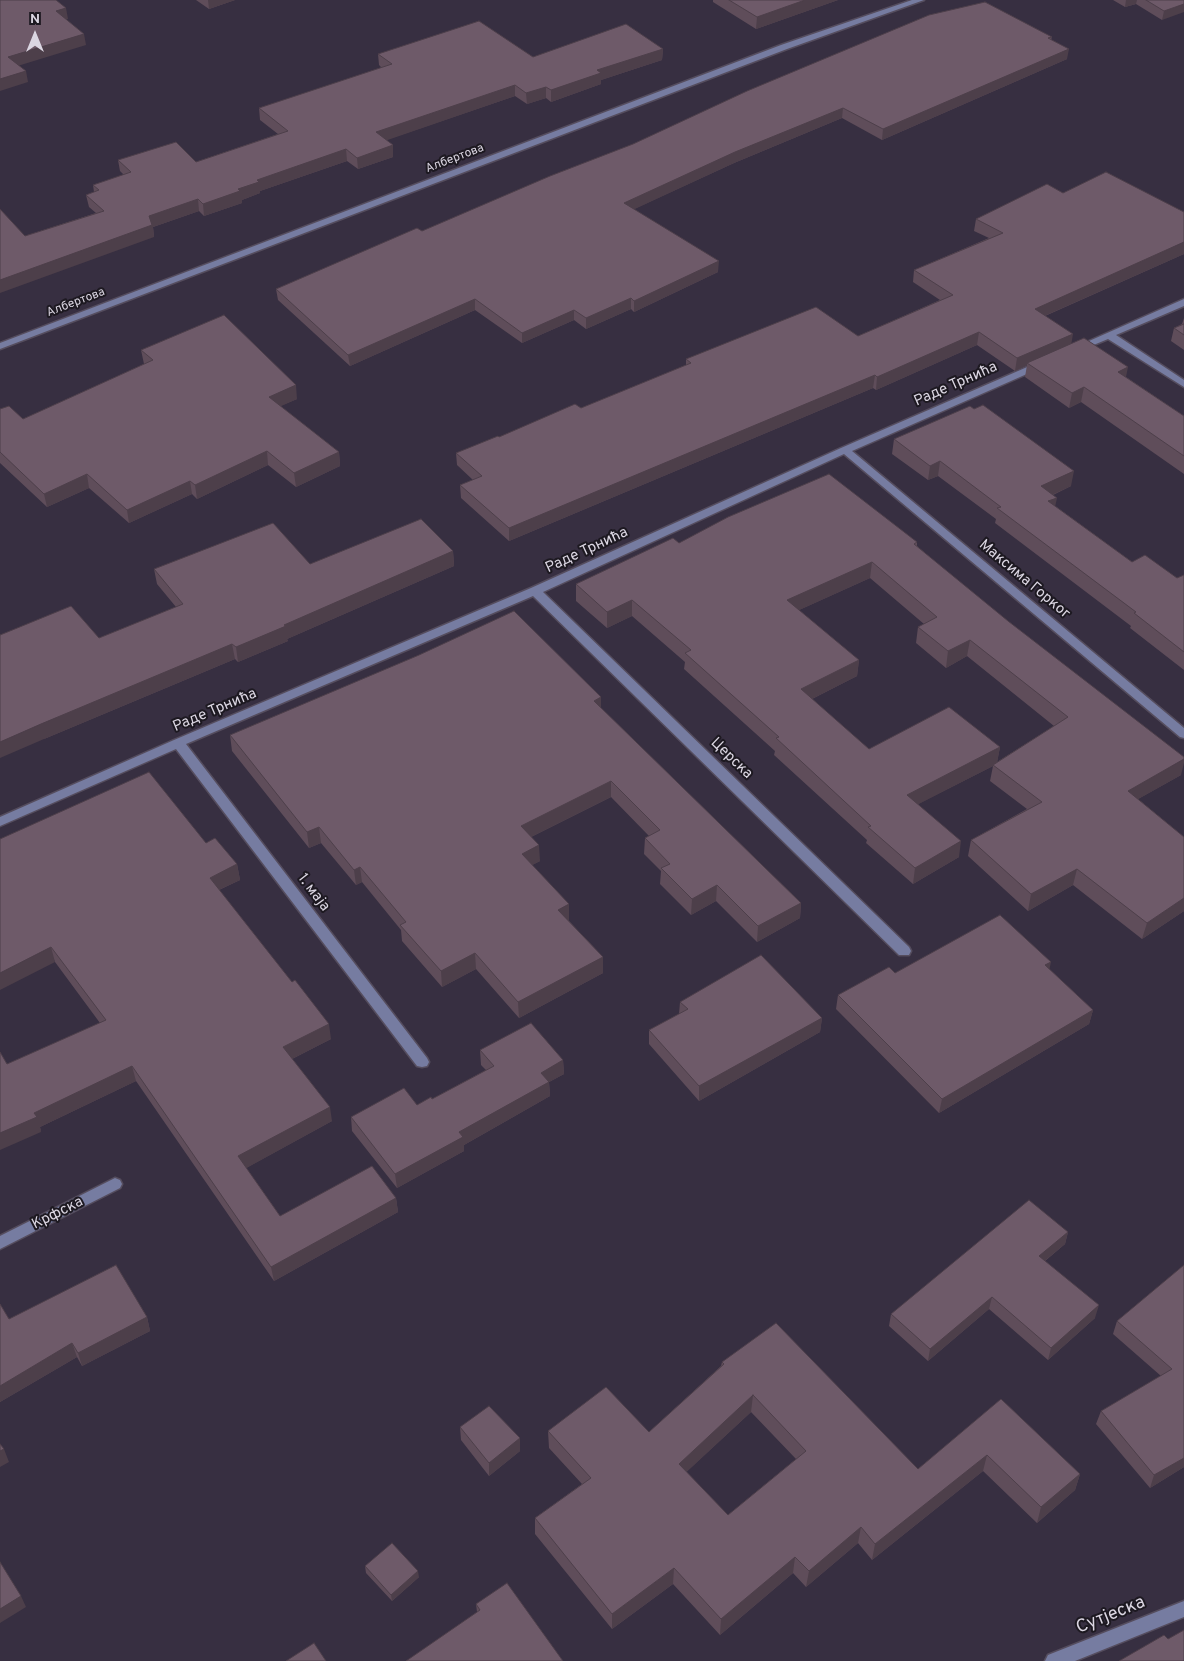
<!DOCTYPE html>
<meta charset="utf-8">
<style>
body{margin:0}
#map{position:relative;width:1184px;height:1661px;overflow:hidden;background:#372f41;font-family:Overpass,sans-serif}
canvas{display:block}
.north{position:absolute;left:10px;top:10px;width:50px;height:50px;-webkit-text-stroke:4px #1d1921;paint-order:stroke;rotate:0deg;font-size:14px;font-weight:700;line-height:20px;text-align:center;color:#dbd6e2}
.north::after{content:'';display:block;margin:auto;width:18px;height:22px;background:#dbd6e2;clip-path:polygon(50% 0,100% 100%,50% 72%,0 100%)}
</style>
<div id="map">
<canvas width="1184" height="1661"></canvas>
<div class="north">N</div>
</div>
<script>
const ctx = document.querySelector('canvas').getContext('2d');
ctx.lineJoin = 'round';
const toPath = rows => new Path2D(rows.map(r => 'M' + r).join(''));
function stroke(path, color, width, dash) { ctx.strokeStyle = color; ctx.lineWidth = width; ctx.lineCap = dash ? 'butt' : 'round'; ctx.setLineDash(dash || []); ctx.stroke(path); }
function fillPath(path, color) { ctx.fillStyle = color; ctx.fill(path, 'evenodd'); }
function label(font, color, halo, rows, align = 'center') {
  ctx.font = font + ' Overpass,sans-serif'; ctx.lineWidth = 4; ctx.setLineDash([]); ctx.textBaseline = 'middle'; ctx.strokeStyle = halo; ctx.fillStyle = color; for (const [text, x, y, turn = 0] of rows) {
    ctx.save(); ctx.translate(x, y); ctx.rotate((+turn || 0) * Math.PI / 180); ctx.textAlign = isNaN(turn) ? turn : align; if (halo) ctx.strokeText(text, 0, 0); ctx.fillText(text, 0, 0); ctx.restore();
  }
}
const minor = toPath([
 [912,0,924,0,787,49,0,349,0,343,781,45,912,0],
 [1184,299,1184,306,1116,335,1184,380,1184,387,1108,339,1079,351,1076,352,1071,349,1184,299],
 [1041,361,1045,362,1045,366,852,451,1184,728,1184,738,1180,737,844,454,543,592,909,947,911,951,909,955,899,955,533,596,186,744,427,1058,429,1062,427,1066,422,1067,417,1066,176,749,0,826,0,817,174,740,531,588,841,448,1041,361],
 [115,1178,120,1180,122,1184,120,1188,0,1249,0,1236,115,1178],
 [1184,1601,1184,1617,1075,1661,1045,1661,1048,1655,1184,1601]
]);
const wall = toPath([
 [196,0,235,0,209,9],
 [713,0,838,0,756,29,713,2],
 [1113,0,1184,0,1162,20,1136,4,1125,7],
 [1052,37,1051,40,1067,59,882,140,842,118,734,163,634,209,718,272,634,312,631,309,586,329,574,320,522,343,475,310,350,366,278,300,276,289,422,231],
 [663,49,662,60,601,80,601,84,551,102,546,98,527,104,515,96,386,140,393,145,393,157,358,169,347,161,260,191,260,193,242,200,242,203,204,216,199,211,153,227,154,237,25,236,96,213,89,207,86,195,94,192,93,185,124,175,120,171,118,160,196,162,278,134,260,120,259,108,382,68,379,65,378,54,533,57],
 [1063,193,1184,254,1045,316,1071,344,1126,377,1184,416,1184,474,1081,402,1069,408,1025,377,1027,365,1015,371,977,345,876,390,873,388,509,541,461,498,460,485,473,480,457,465,456,453,581,408,686,365,686,359,858,336,940,300,913,282,914,270,989,238,974,231,976,219],
 [1184,318,1184,350,1171,341,1174,328,1182,324],
 [141,350,297,399,280,406,339,452,340,466,296,487,268,465,197,499,192,494,129,523,89,488,47,507,0,463,0,409,23,419,144,364],
 [894,439,1071,486,1053,495,1055,506,1132,562,1177,578,1184,575,1184,670,1130,628,1131,626,995,523,996,519,938,476,928,480,892,454],
 [917,542,917,546,1181,775,1138,799,1184,837,1184,911,1142,939,1073,885,1028,911,968,856,971,840,1027,809,990,781,993,766,918,804,959,857,913,884,866,843,867,840,774,755,775,751,684,669,685,662,632,616,607,628,576,601,576,584,679,543],
 [870,578,924,624,918,627,916,643,946,668,967,656,1054,726,997,762,1000,747,869,749,812,699,857,676,859,660,799,610],
 [453,551,454,566,287,639,288,641,238,662,235,659,44,739,99,638,176,607,157,584,154,569,310,564],
 [601,697,601,708,801,903,800,918,757,942,716,901,691,915,660,884,661,871,644,854,645,838,649,836,611,797,531,837,540,861,532,865,569,920,568,920,603,957,603,973,519,1018,476,969,442,987,402,941,401,930,362,882,356,885,321,843,309,848,232,751,230,735],
 [0,839,206,843,237,864,240,880,219,890,331,1039,292,1059,332,1121,246,1168,280,1216,396,1198,398,1212,274,1281,136,1081,40,1127,41,1132,7,1064,100,1023,55,962],
 [1049,969,1093,1010,1089,1024,939,1113,836,1009,838,995,895,973],
 [680,1002,822,1018,820,1032,699,1101,649,1044,649,1030,679,1014],
 [480,1050,563,1060,564,1074,549,1082,550,1096,464,1145,464,1151,397,1188,352,1131,351,1117,417,1105,432,1099,486,1070,481,1065],
 [1068,1232,1065,1244,1045,1261,1095,1318,1048,1360,989,1309,928,1361,889,1326,891,1314],
 [1184,1265,1184,1467,1150,1488,1096,1424,1101,1411,1161,1376,1113,1334,1117,1321],
 [0,1304,9,1319,147,1317,150,1331,82,1366,77,1357,0,1402],
 [722,1362,918,1469,1001,1399,1080,1474,1075,1490,1037,1523,983,1471,872,1560,858,1543,806,1587,793,1573,720,1635,673,1584,612,1629,535,1534,535,1518,582,1484,549,1448,548,1431,649,1432,721,1366],
 [751,1412,796,1459,728,1515,686,1472],
 [460,1427,520,1438,520,1451,489,1476,461,1440],
 [365,1566,419,1577,392,1601,366,1573],
 [476,1604,563,1661,477,1612]
]);
const shadedWall = toPath([
 [208,0,235,0,209,9],
 [805,0,838,0,756,29,757,17],
 [1126,0,1137,0,1136,4,1125,7],
 [1184,4,1184,12,1162,20,1164,11],
 [66,8,68,19,58,22,56,11],
 [84,34,86,45,11,68,8,57],
 [663,49,662,60,601,80,601,84,551,102,551,90,597,70],
 [1069,49,1067,59,882,140,883,129],
 [26,71,28,82,0,91,0,79],
 [515,85,515,96,376,144,376,132],
 [546,87,546,98,527,104,526,93],
 [843,108,842,118,734,163,624,214,624,203,735,152],
 [393,145,393,157,358,169,357,158],
 [346,149,347,161,260,191,260,193,242,200,242,203,204,216,203,204,257,180],
 [198,199,199,211,153,227,154,237,0,293,0,280,149,216],
 [1184,242,1184,254,1033,321,1035,309],
 [719,261,718,272,634,312,634,301],
 [631,298,631,309,586,329,586,318],
 [475,299,475,310,350,366,348,355],
 [574,310,574,320,522,343,522,333],
 [979,332,977,345,876,390,877,377],
 [1073,334,1071,346,1027,363,1027,365,1015,371,1017,358],
 [1128,367,1125,382,1118,372],
 [875,375,873,388,509,541,509,528],
 [296,385,297,399,270,411,269,397],
 [1084,387,1081,402,1069,408,1072,393],
 [267,451,268,465,197,499,195,485],
 [339,452,340,466,296,487,294,473],
 [940,461,938,476,928,480,930,466],
 [1074,471,1071,486,1039,501,1041,486],
 [87,474,89,488,47,507,44,494],
 [190,481,192,494,129,523,127,510],
 [1057,498,1054,512,1048,501],
 [453,551,454,566,287,639,288,641,238,662,236,647,284,625],
 [872,562,870,578,786,616,787,600],
 [632,600,632,616,607,628,607,612],
 [970,640,967,656,946,668,948,651],
 [232,644,235,659,44,739,0,758,0,742,41,724],
 [859,660,857,676,800,705,801,689],
 [601,697,601,713,594,701],
 [1000,747,997,763,993,765,993,766,905,811,907,795],
 [1184,759,1184,763,1181,775,1124,807,1128,791],
 [611,781,611,797,521,842,521,826],
 [319,827,321,843,309,848,307,832],
 [961,841,959,857,913,884,915,868],
 [539,845,540,861,523,870,522,854],
 [237,864,240,880,212,893,210,878],
 [360,867,362,882,356,885,354,870],
 [1077,869,1073,885,1028,911,1031,894],
 [717,885,716,901,691,915,692,899],
 [1184,898,1184,911,1142,939,1147,923],
 [801,903,800,918,757,942,758,926],
 [569,904,569,920,559,925,558,910],
 [51,947,55,962,0,990,0,973],
 [475,953,476,969,442,987,441,971],
 [603,957,603,973,519,1018,518,1002],
 [1051,962,1048,976,1045,965],
 [1093,1010,1089,1024,939,1113,942,1099],
 [822,1018,820,1032,699,1101,699,1086],
 [329,1024,331,1039,286,1062,283,1047],
 [563,1060,564,1074,549,1082,550,1096,464,1145,464,1151,397,1188,395,1174,459,1132,541,1073],
 [132,1066,136,1081,40,1127,41,1132,0,1150,0,1133,34,1113],
 [330,1107,332,1121,241,1171,238,1156],
 [396,1198,398,1212,274,1281,271,1267],
 [1068,1232,1065,1244,1036,1268,1039,1256],
 [992,1297,989,1309,928,1361,930,1349],
 [1099,1305,1095,1318,1048,1360,1051,1348],
 [147,1317,150,1331,82,1366,78,1353],
 [72,1343,77,1357,0,1402,0,1386],
 [753,1395,751,1412,678,1480,679,1464],
 [520,1438,520,1451,489,1476,489,1463],
 [4,1449,9,1462,0,1467,0,1451],
 [987,1455,983,1471,872,1560,875,1544],
 [1184,1458,1184,1467,1150,1488,1154,1475],
 [1080,1474,1075,1490,1037,1523,1041,1507],
 [861,1527,858,1543,806,1587,809,1571],
 [795,1557,793,1573,720,1635,721,1619],
 [674,1568,673,1584,612,1629,612,1614],
 [418,1571,419,1577,392,1601,391,1595],
 [21,1596,26,1607,0,1623,0,1609]
]);
const building = toPath([
 [0,0,56,0,66,8,56,11,84,34,8,57,26,71,0,79,0,0],
 [729,0,805,0,757,17,729,0],
 [1146,0,1184,0,1184,4,1164,11,1146,0],
 [985,2,1052,37,1048,38,1069,49,883,129,843,108,735,152,624,203,719,261,634,301,631,298,586,318,574,310,522,333,475,299,348,355,276,289,417,228,422,231,550,176,633,144,747,91,929,15,985,2],
 [479,21,533,57,626,24,663,49,597,70,601,73,551,90,546,87,526,93,515,85,376,132,393,145,357,158,346,149,257,180,259,182,238,189,240,191,203,204,198,199,149,216,152,225,0,280,0,209,25,236,104,211,86,195,99,190,93,185,131,172,118,160,176,142,196,162,288,131,259,108,392,64,378,54,479,21],
 [1106,172,1184,212,1184,242,1035,309,1073,334,1017,358,979,332,877,377,875,375,509,528,460,485,482,476,456,453,498,436,499,437,575,404,581,408,691,363,686,359,816,307,858,336,953,295,914,270,1003,233,976,219,1047,184,1063,193,1106,172],
 [224,315,296,385,269,397,339,452,294,473,267,451,195,485,190,481,127,510,87,474,44,494,0,452,0,409,9,406,23,419,153,360,141,350,224,315],
 [1184,324,1184,335,1174,328,1184,324],
 [1084,338,1128,367,1118,372,1184,416,1184,456,1084,387,1072,393,1027,363,1084,338],
 [983,405,1074,471,1041,486,1057,498,1048,501,1132,562,1145,555,1177,578,1184,575,1184,652,1134,613,1136,612,997,508,1001,507,940,461,930,466,894,439,970,406,974,409,983,405],
 [829,474,917,542,914,544,1008,621,1184,757,1184,759,1128,791,1184,837,1184,898,1147,923,1077,869,1031,894,971,840,1042,802,993,765,1068,717,970,640,948,651,918,627,937,617,872,562,787,600,859,660,801,689,869,749,949,707,1000,747,907,795,961,841,915,868,868,827,871,826,776,738,779,737,685,653,691,650,632,600,607,612,576,584,673,538,679,543,728,517,829,474],
 [421,519,453,551,284,625,286,626,236,647,232,644,41,724,0,742,0,635,71,606,99,638,183,604,154,569,273,523,310,564,421,519],
 [514,611,601,697,594,701,801,903,758,926,717,885,692,899,661,868,670,864,645,838,660,830,611,781,521,826,539,845,522,854,569,904,558,910,603,957,518,1002,475,953,441,971,400,925,406,922,360,867,354,870,319,827,307,832,230,735,419,655,514,611],
 [149,772,206,843,215,838,237,864,210,878,292,982,295,980,329,1024,283,1047,330,1107,238,1156,280,1216,372,1166,396,1198,271,1267,132,1066,34,1113,37,1117,0,1133,0,1052,7,1064,106,1020,51,947,0,973,0,839,149,772],
 [1000,915,1051,962,1045,965,1093,1010,942,1099,838,995,889,967,895,973,1000,915],
 [761,955,822,1018,699,1086,649,1030,688,1009,680,1002,761,955],
 [531,1023,563,1060,541,1073,549,1082,459,1132,463,1137,395,1174,351,1117,404,1088,417,1105,431,1097,432,1099,494,1066,480,1050,531,1023],
 [1029,1200,1068,1232,1039,1256,1099,1305,1051,1348,992,1297,930,1349,891,1314,1029,1200],
 [116,1265,147,1317,78,1353,72,1343,0,1386,0,1304,9,1319,116,1265],
 [1184,1265,1184,1458,1154,1475,1101,1411,1172,1369,1117,1321,1184,1265],
 [776,1323,918,1469,1001,1399,1080,1474,1041,1507,987,1455,875,1544,861,1527,809,1571,795,1557,721,1619,674,1568,612,1614,535,1518,591,1478,548,1431,606,1387,649,1432,724,1364,722,1362,776,1323],
 [753,1395,806,1451,728,1515,679,1464,753,1395],
 [489,1406,520,1438,489,1463,460,1427,489,1406],
 [0,1444,4,1449,0,1451,0,1444],
 [392,1543,418,1571,391,1595,365,1566,392,1543],
 [0,1562,21,1596,0,1609,0,1562],
 [507,1583,563,1661,406,1661,480,1610,476,1604,507,1583],
 [1184,1630,1184,1661,1119,1661,1164,1635,1168,1639,1184,1630],
 [314,1643,326,1661,286,1661,314,1643]
]);
const farStreetnames = [
 ["Албертова",455,159,-21],
 ["Албертова",76,303,-21]
];
const streetNames = [
 ["Раде Трнића",956,385,-24],
 ["Раде Трнића",587,551,-25],
 ["Максима Горког",1024,580,40],
 ["Раде Трнића",215,711,-23],
 ["Церска",731,759,44],
 ["1. маја",313,893,53],
 ["Крфска",58,1214,-27]
];
const nearStreetnames = [
 ["Сутјеска",1111,1616,-22]
];
stroke(minor, '#554d5e', 3);
fillPath(minor, '#767ca1');
fillPath(wall, '#5f4d5a');
fillPath(shadedWall, '#4d3f4a');
fillPath(building, '#6e5a69');
stroke(building, '#4d3f4a', 1);
label('12px', '#dbd6e2', '#1d1921', farStreetnames);
label('15px', '#dbd6e2', '#1d1921', streetNames);
label('18px', '#dbd6e2', '#1d1921', nearStreetnames);
</script>
